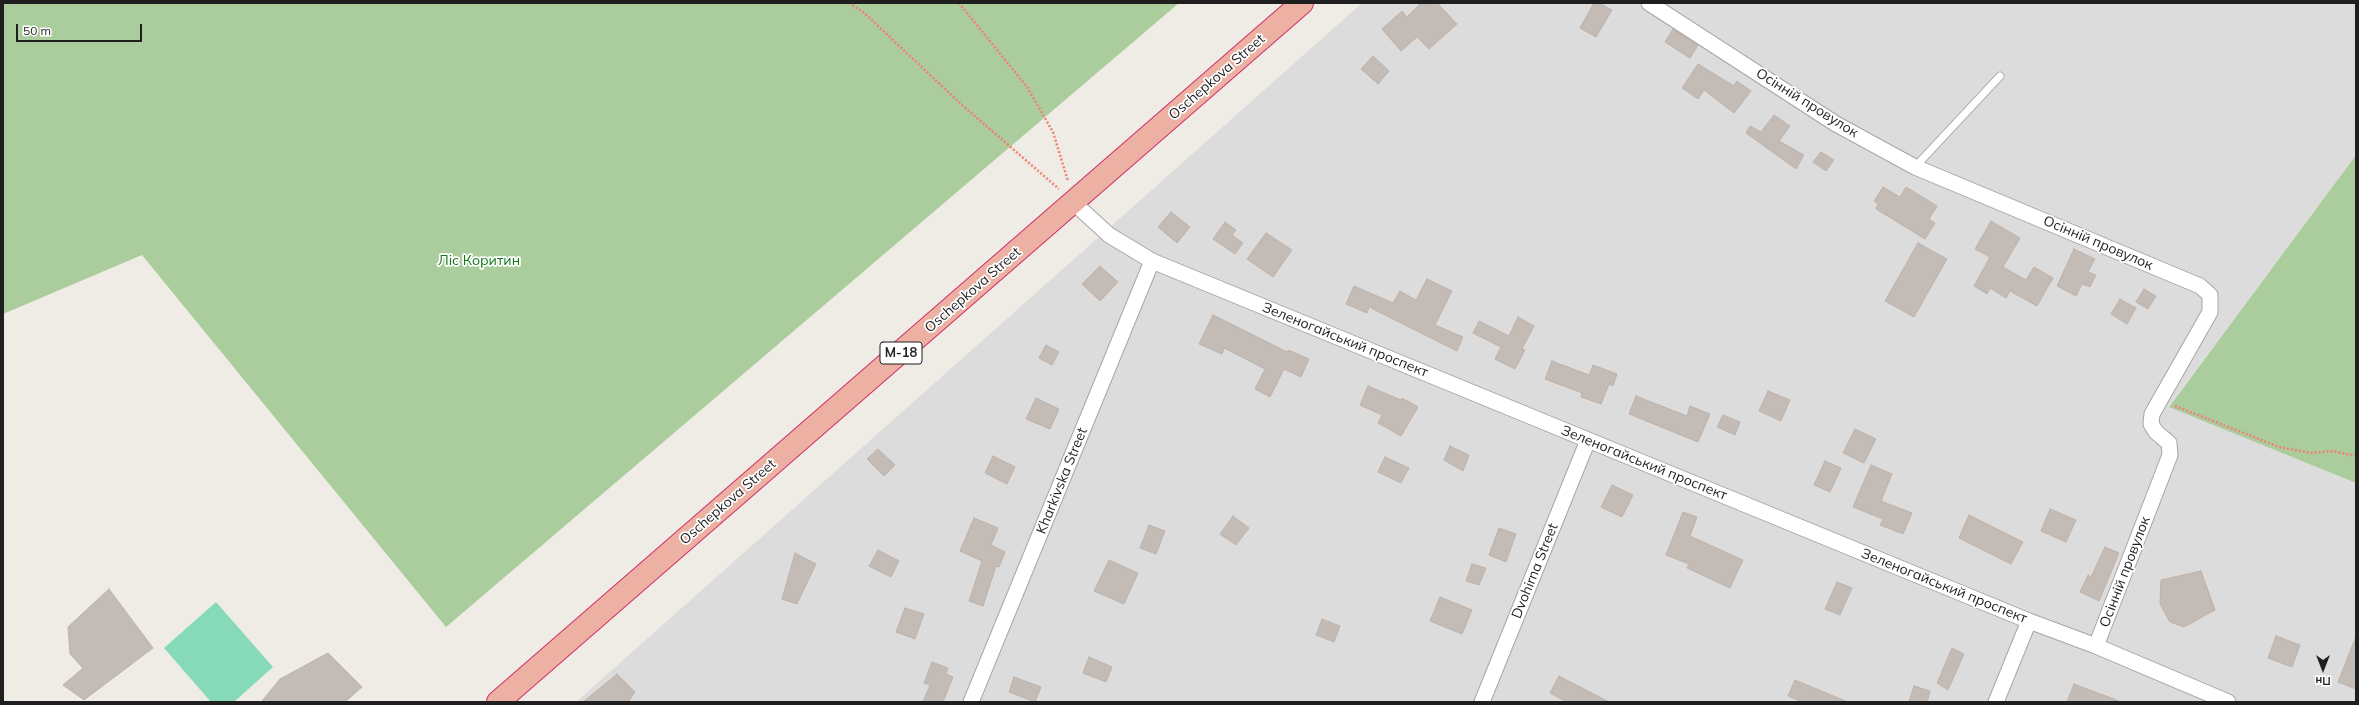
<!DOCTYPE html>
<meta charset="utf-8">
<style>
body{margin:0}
#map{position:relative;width:2359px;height:705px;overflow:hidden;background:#efece5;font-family:Mulish,sans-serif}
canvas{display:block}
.frame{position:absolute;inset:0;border:4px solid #1f1f1f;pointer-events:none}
.north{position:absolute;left:2303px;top:649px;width:40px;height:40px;-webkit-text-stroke:3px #fff;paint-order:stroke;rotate:180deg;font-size:11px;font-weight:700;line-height:16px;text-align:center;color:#1f1f1f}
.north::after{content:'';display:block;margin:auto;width:14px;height:18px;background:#1f1f1f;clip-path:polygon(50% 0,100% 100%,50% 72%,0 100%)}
.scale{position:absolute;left:16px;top:24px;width:126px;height:18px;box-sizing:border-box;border:2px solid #1f1f1f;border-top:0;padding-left:5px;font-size:12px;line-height:14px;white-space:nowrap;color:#1f1f1f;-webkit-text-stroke:3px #fff;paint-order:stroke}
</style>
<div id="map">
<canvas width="2359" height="705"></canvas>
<div class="frame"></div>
<div class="north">Пн</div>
<div class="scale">50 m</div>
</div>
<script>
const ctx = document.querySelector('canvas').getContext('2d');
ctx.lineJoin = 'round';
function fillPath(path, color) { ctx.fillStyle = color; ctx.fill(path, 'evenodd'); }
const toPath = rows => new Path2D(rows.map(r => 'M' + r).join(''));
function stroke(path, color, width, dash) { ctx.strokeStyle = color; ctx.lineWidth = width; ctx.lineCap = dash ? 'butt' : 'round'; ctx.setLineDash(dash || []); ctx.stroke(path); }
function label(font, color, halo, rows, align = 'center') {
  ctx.font = font + ' Mulish,sans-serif'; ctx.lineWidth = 3.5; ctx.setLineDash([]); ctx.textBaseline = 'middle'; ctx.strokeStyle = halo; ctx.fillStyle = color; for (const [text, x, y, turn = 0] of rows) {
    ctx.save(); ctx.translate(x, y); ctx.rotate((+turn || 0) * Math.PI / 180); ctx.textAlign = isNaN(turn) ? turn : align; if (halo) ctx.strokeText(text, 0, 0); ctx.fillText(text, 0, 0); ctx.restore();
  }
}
const residential = toPath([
 [1362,3,2356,3,2356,155,2169,406,2356,483,2356,702,576,702]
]);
const forest = toPath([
 [3,3,1179,3,446,627,142,255,3,314],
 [2356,155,2356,483,2169,407]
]);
const pitch = toPath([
 [216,602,273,667,234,702,211,702,164,648]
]);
const building = toPath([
 [1421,3,1437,3,1457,24,1429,49,1417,37,1401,51,1382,29,1402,11,1407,17,1421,3],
 [1594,3,1599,3,1612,10,1596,37,1580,28,1594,3],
 [1673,29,1698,45,1690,58,1665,42,1673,29],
 [1373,56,1389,71,1378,84,1361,69,1373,56],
 [1698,64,1734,86,1737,81,1751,91,1734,113,1704,90,1698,99,1682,88,1698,64],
 [1774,115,1790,126,1779,141,1804,155,1796,169,1746,133,1750,126,1761,132,1774,115],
 [1821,152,1834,160,1826,171,1813,162,1821,152],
 [1883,187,1900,197,1906,187,1937,206,1929,219,1935,223,1925,239,1876,209,1878,204,1874,201,1883,187],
 [1171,212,1190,227,1177,243,1158,227,1171,212],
 [1991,221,2020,238,2003,267,2026,280,2034,267,2053,278,2037,306,2010,291,2006,298,1990,288,1987,294,1974,286,1990,257,1975,249,1991,221],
 [1225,222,1236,230,1232,235,1243,243,1235,254,1213,239,1225,222],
 [1266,233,1292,250,1273,277,1247,259,1266,233],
 [1918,243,1947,259,1914,317,1885,301,1918,243],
 [2074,249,2095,259,2088,272,2096,275,2090,287,2082,284,2076,296,2057,286,2074,249],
 [1100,266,1118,282,1100,301,1082,284,1100,266],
 [1427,279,1452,291,1435,325,1463,337,1457,351,1369,307,1367,313,1346,304,1354,286,1393,303,1400,291,1416,300,1427,279],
 [2144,289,2156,296,2148,309,2136,302,2144,289],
 [2120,299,2136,308,2127,324,2111,314,2120,299],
 [1213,315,1287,352,1288,350,1309,359,1301,377,1284,369,1270,397,1255,389,1265,369,1224,348,1222,354,1199,344,1213,315],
 [1518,317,1534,326,1522,349,1525,350,1515,369,1495,359,1501,347,1473,333,1479,321,1509,336,1518,317],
 [1046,345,1059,352,1052,365,1039,358,1046,345],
 [1552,361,1589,375,1593,365,1617,374,1613,386,1609,384,1601,404,1581,397,1582,393,1545,379,1552,361],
 [1368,386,1401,400,1402,398,1418,407,1401,436,1378,423,1382,415,1360,405,1368,386],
 [1768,391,1790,400,1781,421,1759,411,1768,391],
 [1636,396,1687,416,1690,406,1710,414,1698,442,1629,414,1636,396],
 [1036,398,1059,409,1050,429,1026,419,1036,398],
 [1723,415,1740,422,1735,435,1717,427,1723,415],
 [1855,429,1876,439,1864,463,1843,453,1855,429],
 [1450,446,1469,455,1463,471,1444,460,1450,446],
 [878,449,895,465,884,476,867,459,878,449],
 [993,456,1015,467,1007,484,985,473,993,456],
 [1385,457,1409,468,1401,483,1378,472,1385,457],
 [1825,461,1841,468,1830,492,1814,485,1825,461],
 [1871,465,1892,474,1881,501,1912,513,1903,534,1880,525,1883,519,1853,507,1871,465],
 [1612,485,1633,495,1622,517,1601,507,1612,485],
 [2050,509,2076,520,2066,542,2041,531,2050,509],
 [1683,512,1697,517,1690,536,1743,560,1730,588,1687,568,1689,564,1666,555,1683,512],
 [1969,515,2023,542,2011,564,1959,538,1969,515],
 [1233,516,1249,528,1236,545,1220,534,1233,516],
 [974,518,998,528,991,545,1005,552,999,567,996,566,983,606,969,601,982,561,960,551,974,518],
 [1149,525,1165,531,1156,554,1140,548,1149,525],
 [1499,528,1516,534,1506,562,1489,555,1499,528],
 [2105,547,2119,553,2099,601,2080,592,2088,575,2091,577,2105,547],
 [878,550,899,561,891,577,869,566,878,550],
 [795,553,816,564,797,604,782,599,795,553],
 [1109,560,1138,573,1124,604,1094,591,1109,560],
 [1472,564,1486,568,1479,585,1466,581,1472,564],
 [2201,571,2215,610,2184,627,2170,622,2160,604,2161,580,2201,571],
 [1837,582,1852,588,1840,615,1825,609,1837,582],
 [109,589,153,648,84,700,63,685,83,668,70,654,68,627,109,589],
 [1440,597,1472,610,1462,634,1430,621,1440,597],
 [905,608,924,614,915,639,896,632,905,608],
 [1322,619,1340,626,1334,642,1316,635,1322,619],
 [2276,636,2300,645,2292,667,2268,658,2276,636],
 [2355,639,2356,639,2356,689,2338,682,2355,639],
 [1952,648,1964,654,1948,690,1937,683,1952,648],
 [328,653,362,687,345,702,261,702,280,679,328,653],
 [1089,657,1112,667,1106,682,1083,673,1089,657],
 [932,662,948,668,946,674,953,677,943,702,923,702,930,685,924,683,932,662],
 [617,674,635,692,628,702,583,702,617,674],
 [1559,676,1609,702,1567,702,1550,693,1559,676],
 [1014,677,1041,687,1035,702,1009,692,1014,677],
 [1795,680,1848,702,1803,702,1788,696,1795,680],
 [2074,684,2119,701,2118,702,2067,702,2074,684],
 [1914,686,1930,691,1927,702,1909,702,1914,686]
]);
const path = toPath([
 [849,3,862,11,961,104,1059,189],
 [959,3,1027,87,1053,132,1068,181],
 [2175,406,2279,447,2311,453,2332,451,2356,456]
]);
const service = toPath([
 [1915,167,2000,76]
]);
const minor = toPath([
 [1649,3,1836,124,1915,167,2200,286,2210,295,2210,312,2152,414,2151,424,2156,432,2169,443,2170,455,2096,646],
 [1074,203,1109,235,1152,261,2029,621,2096,646,2228,702],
 [971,702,1152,261],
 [1482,702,1588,440],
 [1996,702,2029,621]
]);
const trunk = toPath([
 [498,702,1302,3]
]);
const shields = [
 [901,353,42]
];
const shieldNames = [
 ["М-18",901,353]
];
const streetNames = [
 ["Oschepkova Street",1217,77,-41],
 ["Осінній провулок",1807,103,32],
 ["Осінній провулок",2098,243,23],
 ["Oschepkova Street",973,290,-41],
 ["Зеленогайський проспект",1345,340,22],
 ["Зеленогайський проспект",1644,463,22],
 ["Kharkivska Street",1062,481,-68],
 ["Oschepkova Street",728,502,-41],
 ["Dvohirna Street",1535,571,-68],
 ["Осінній провулок",2125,572,-69],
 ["Зеленогайський проспект",1944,586,22]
];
const parkNames = [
 ["Ліс Коритин",479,261]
];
fillPath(residential, '#dddcdc');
fillPath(forest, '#abcc9c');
fillPath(pitch, '#87dab9');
fillPath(building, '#c3bbb5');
stroke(building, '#c0b2a8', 1);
stroke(service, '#a6a6a6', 9);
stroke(minor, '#a6a6a6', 17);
stroke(trunk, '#d22d69', 24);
stroke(path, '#f37e73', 2.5, [2, 2]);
stroke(service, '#fff', 7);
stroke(minor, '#fff', 15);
stroke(trunk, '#ecb1a2', 22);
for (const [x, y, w] of shields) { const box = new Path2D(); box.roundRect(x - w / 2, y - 11, w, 22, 3); ctx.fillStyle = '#fff'; ctx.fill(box); stroke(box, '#1f1f1f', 1); }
label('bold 13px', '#1f1f1f', null, shieldNames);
label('14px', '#1f1f1f', '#fff', streetNames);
label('14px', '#117818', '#fff', parkNames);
</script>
